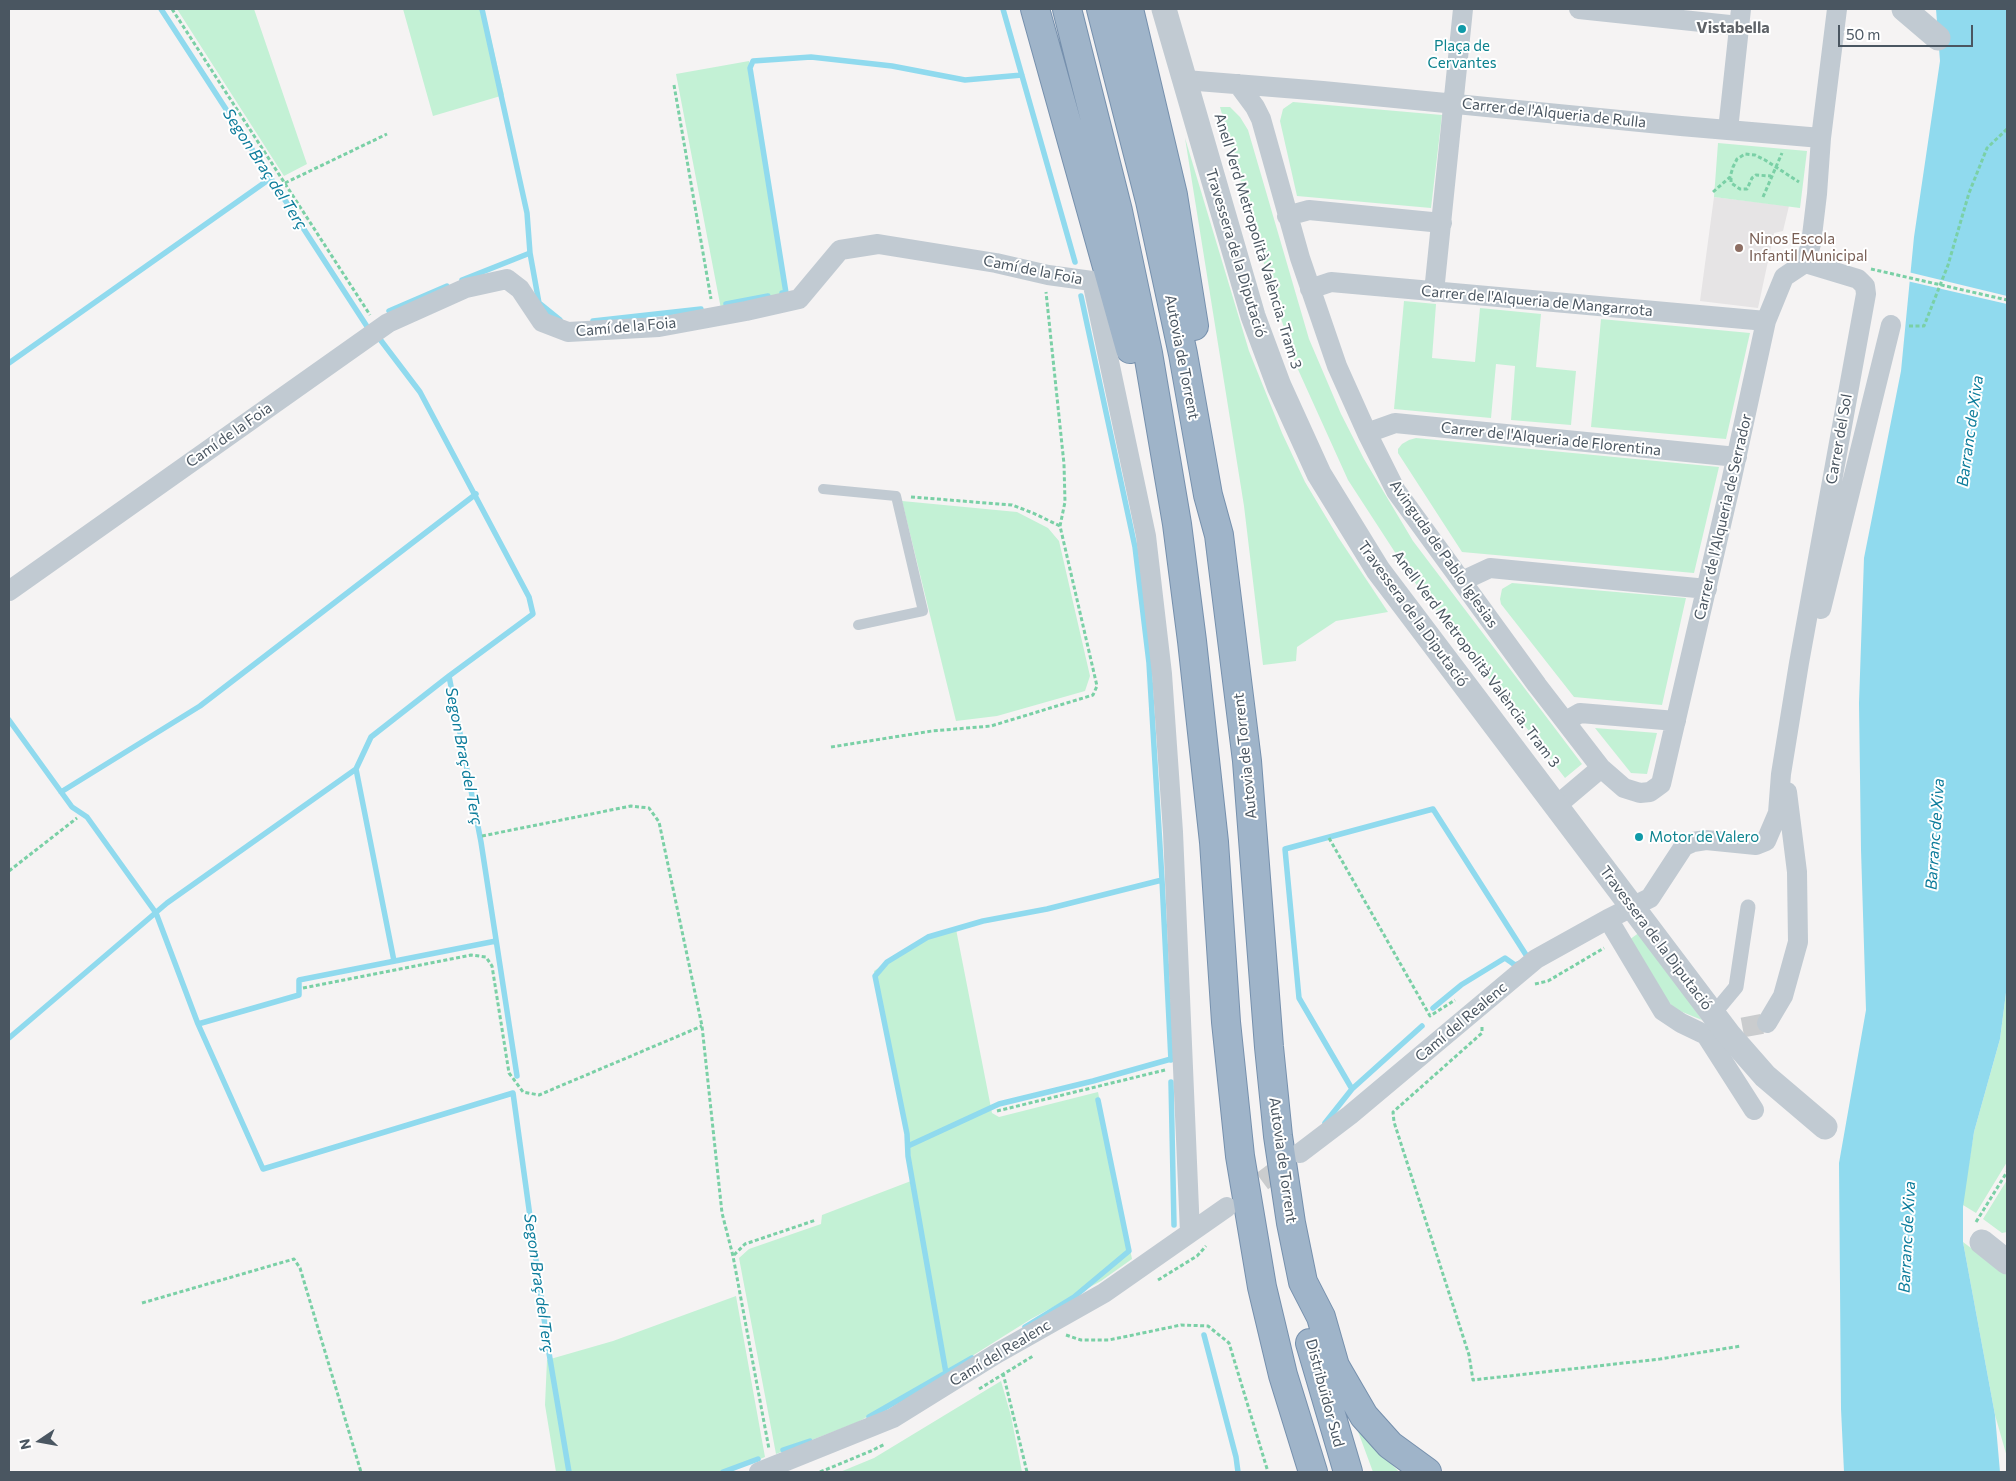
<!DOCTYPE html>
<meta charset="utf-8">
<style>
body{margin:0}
#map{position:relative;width:2016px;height:1481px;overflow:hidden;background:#f5f3f3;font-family:Commissioner,sans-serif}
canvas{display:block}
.frame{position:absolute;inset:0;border:10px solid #4a5661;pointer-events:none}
.north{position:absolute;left:15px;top:1416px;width:50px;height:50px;-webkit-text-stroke:4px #fff;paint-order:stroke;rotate:258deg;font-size:14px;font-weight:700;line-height:20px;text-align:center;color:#4a5661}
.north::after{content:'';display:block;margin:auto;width:18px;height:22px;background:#4a5661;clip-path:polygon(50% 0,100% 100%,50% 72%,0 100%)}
.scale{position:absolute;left:1838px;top:25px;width:135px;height:22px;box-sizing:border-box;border:2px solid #4a5661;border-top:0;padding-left:6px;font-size:15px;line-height:18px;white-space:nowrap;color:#4a5661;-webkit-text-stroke:4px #fff;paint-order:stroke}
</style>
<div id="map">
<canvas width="2016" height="1481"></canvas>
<div class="frame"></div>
<div class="north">N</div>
<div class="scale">50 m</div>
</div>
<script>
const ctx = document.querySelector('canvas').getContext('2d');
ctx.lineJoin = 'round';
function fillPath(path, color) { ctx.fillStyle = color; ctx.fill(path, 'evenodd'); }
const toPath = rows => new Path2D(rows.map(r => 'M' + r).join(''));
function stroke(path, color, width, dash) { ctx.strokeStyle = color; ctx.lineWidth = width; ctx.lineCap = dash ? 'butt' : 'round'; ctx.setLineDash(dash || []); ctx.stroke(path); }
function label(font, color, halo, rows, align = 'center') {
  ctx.font = font + ' Commissioner,sans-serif'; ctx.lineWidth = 4; ctx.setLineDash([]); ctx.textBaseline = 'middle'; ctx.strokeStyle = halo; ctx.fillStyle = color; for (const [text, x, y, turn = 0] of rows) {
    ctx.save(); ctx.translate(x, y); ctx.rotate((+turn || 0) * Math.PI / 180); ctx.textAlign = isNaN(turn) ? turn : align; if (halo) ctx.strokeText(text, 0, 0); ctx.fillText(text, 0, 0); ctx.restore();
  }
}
const education = toPath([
 [1714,197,1789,206,1783,231,1774,233,1758,308,1700,301]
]);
const green = toPath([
 [177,9,254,9,307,164,284,176],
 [403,9,484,9,504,95,433,116],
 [749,61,785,295,721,309,676,74],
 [1293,102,1442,115,1431,208,1297,196,1280,121,1283,109],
 [1220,107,1230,107,1240,117,1248,130,1309,339,1341,414,1364,459,1413,541,1582,764,1565,778,1413,580,1348,480,1296,365,1268,278],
 [1185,138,1249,351,1282,433,1305,482,1338,537,1388,612,1336,621,1297,647,1296,661,1263,665,1244,506],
 [1718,143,1807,151,1800,208,1714,197],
 [1404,301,1436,304,1432,358,1475,362,1480,308,1541,314,1536,367,1576,371,1571,425,1511,420,1515,366,1496,364,1491,418,1394,409],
 [1601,319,1750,333,1726,439,1591,427],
 [1416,438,1719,467,1694,573,1462,552,1398,453,1398,449,1402,444,1409,440],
 [902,501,1017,512,1048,528,1059,541,1090,676,1085,691,997,716,956,721],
 [1512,583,1686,598,1662,705,1574,697,1501,604,1500,599,1502,589],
 [1595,728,1657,733,1647,774,1631,773],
 [956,929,992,1113,999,1117,1098,1092,1132,1259,1101,1281,1031,1319,945,1373,858,1422,776,1454,739,1258,749,1249,821,1224,822,1215,911,1181,910,1150,874,971,915,944],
 [1640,932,1702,1020,1675,1009,1663,996,1629,940],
 [2007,985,2007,1162,1976,1213,1963,1205,1963,1199,1974,1132,2000,1039],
 [2007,1180,2007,1232,2002,1233,1983,1219],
 [1963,1242,2007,1275,2007,1457,1995,1415],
 [736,1296,765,1457,728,1472,556,1472,545,1405,547,1360,613,1341],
 [1001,1381,1011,1416,1022,1472,840,1472,874,1458],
 [1356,1426,1399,1472,1373,1472]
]);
const water = toPath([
 [1936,9,2007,9,2007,985,2000,1039,1974,1132,1963,1207,1963,1242,1995,1415,2000,1472,1844,1472,1841,1409,1839,1163,1866,1010,1861,850,1859,703,1864,558,1901,371,1914,237,1940,61]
]);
const pier = toPath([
 [1908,272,2007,296,2007,304,1907,281]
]);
const stream = toPath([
 [161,9,368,328],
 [1003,9,1075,262],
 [530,253,539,303,560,320],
 [462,280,530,253,527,213,482,9],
 [782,293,786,293,750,68,753,61,811,57,892,66,965,80,1022,75],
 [1081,296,1135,547,1149,663,1162,880,1171,1060],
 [726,304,768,296],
 [389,311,447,286],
 [593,321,701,309],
 [379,338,420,392,529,597,533,614,449,676,481,842,517,1076],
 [9,363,271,178],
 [9,720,72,807,87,817,156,913,198,1024,263,1169,513,1093,548,1347,569,1472],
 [356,769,394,961],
 [61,792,200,706,476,494],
 [1433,1008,1461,985,1505,958,1515,965,1520,963],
 [198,1024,299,995,299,980,496,941],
 [9,1038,167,903,356,769,371,737,449,676],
 [1171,1082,1174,1225],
 [1352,1089,1299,998,1285,849,1433,809,1528,958],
 [1325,1123,1352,1089,1422,1026],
 [908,1146,999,1104,1093,1081,1171,1059],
 [1025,1327,1074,1297,1129,1251,1098,1100],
 [1204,1335,1236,1457,1238,1472],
 [946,1373,908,1156,907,1134,875,976,887,962,928,937,983,921,1047,909,1162,880],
 [869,1417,972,1358],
 [783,1450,810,1441],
 [723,1472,758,1459]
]);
const minorTunnel = toPath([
 [1713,1033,1767,1023],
 [1238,1199,1291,1160]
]);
const path = toPath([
 [172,9,370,315],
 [674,85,711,299],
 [1731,178,1731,183,1740,189,1747,189,1752,178,1756,175,1771,176],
 [285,183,387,134],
 [1713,192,1730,177,1733,167,1737,159,1745,154,1755,155,1765,160,1799,182],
 [1763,197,1782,153],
 [1909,326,1924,326,1948,265,1969,193,1987,148,2007,129],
 [911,497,1012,505,1033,513,1060,526],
 [831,747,932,731,991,726,1093,695,1097,686,1060,526,1065,502,1064,464,1046,292],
 [482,836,631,806,649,808,659,822,702,1026,722,1213,733,1256,769,1449],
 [1329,838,1430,1016,1455,1000],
 [9,871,77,818],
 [1535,984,1548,981,1604,948],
 [303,988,471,955,486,957,492,966,509,1073,523,1092,539,1095,702,1026],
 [1482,1027,1482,1033,1393,1112,1394,1122,1469,1355,1473,1380,1660,1359,1741,1346],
 [997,1111,1165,1070],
 [1976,1222,2007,1172],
 [734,1255,745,1244,816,1220],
 [1158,1280,1197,1256,1206,1246],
 [142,1303,294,1259,300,1268,361,1472],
 [1066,1335,1081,1340,1109,1340,1181,1325,1208,1326,1229,1343,1268,1472],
 [1003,1373,1027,1472],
 [979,1389,1033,1356],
 [820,1472,871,1451,885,1444]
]);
const service = toPath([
 [823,489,896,496,923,611,858,625]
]);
const pedestrian = toPath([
 [1712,1012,1721,1005,1736,987,1748,907]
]);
const minor = toPath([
 [1579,9,1739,26],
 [1185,80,1323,91,1681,126,1821,138],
 [1238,84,1255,107,1261,119,1300,258,1337,366,1367,433,1396,491,1537,685,1601,768,1624,788,1640,793,1650,792,1661,784,1731,482,1766,321,1784,277,1805,263],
 [1728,130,1741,9],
 [1287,216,1309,210,1442,223],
 [1805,263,1811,244,1817,194,1821,138,1837,9],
 [1310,289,1331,282,1766,321],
 [1434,292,1463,9],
 [1367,433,1395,423,1737,457],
 [1462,581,1490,568,1707,589],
 [9,591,388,323,466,288,507,279,520,289,542,322,568,332,659,327,746,311,799,299,840,250,878,244,996,263,1048,275,1092,281,1146,536,1162,674,1173,832,1190,1233],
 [1821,609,1891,325],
 [1566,721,1580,713,1676,721],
 [1556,806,1601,768],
 [1608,919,1663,1011,1681,1023,1706,1035,1754,1110],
 [1767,1023,1783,996,1798,942,1797,872,1787,792],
 [1300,1153,1350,1115,1536,959,1608,919,1650,898,1684,846,1693,842,1706,840,1756,845,1766,841,1778,813,1781,774,1799,663,1866,294,1865,286,1858,279,1805,263],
 [759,1472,893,1418,996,1354,1104,1293,1227,1207]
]);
const tertiary = toPath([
 [1164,9,1253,316,1279,386,1319,474,1378,570,1729,1035,1765,1076,1825,1127],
 [1904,9,1938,38],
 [1982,1242,2007,1262]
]);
const trunk = toPath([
 [1035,9,1130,349],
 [1067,9,1118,211,1148,353,1177,524,1192,641,1214,842,1226,1022,1240,1156,1262,1287,1283,1375,1313,1472],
 [1101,9,1150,201,1183,354,1208,495,1219,535,1247,761,1269,1047,1278,1136,1291,1223,1303,1282,1321,1317,1335,1366,1364,1416,1390,1445,1427,1472],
 [1129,9,1173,195,1194,326],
 [1310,1343,1348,1472]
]);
const pathBridge = toPath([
 [1871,269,2007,300]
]);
const markers = [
 [1462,29,5,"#0f9aa8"],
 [1739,248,5,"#8d6e63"],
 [1639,837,5,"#0f9aa8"]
];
const cultureNames = [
 ["Plaça de",1462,46],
 ["Cervantes",1462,63],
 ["Motor de Valero",1649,837,"left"]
];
const streetNames = [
 ["Carrer de l'Alqueria de Rulla",1554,113,6],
 ["Anell Verd Metropolità València. Tram 3",1258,241,73],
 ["Travessera de la Diputació",1236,253,73],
 ["Camí de la Foia",1033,270,11],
 ["Carrer de l'Alqueria de Mangarrota",1537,301,5],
 ["Camí de la Foia",626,327,-5],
 ["Autovia de Torrent",1182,357,79],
 ["Camí de la Foia",229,435,-35],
 ["Carrer de l'Alqueria de Florentina",1551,439,6],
 ["Carrer del Sol",1839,439,-80],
 ["Carrer de l'Alqueria de Serrador",1723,517,-77],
 ["Avinguda de Pablo Iglesias",1444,554,55],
 ["Travessera de la Diputació",1413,614,54],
 ["Anell Verd Metropolità València. Tram 3",1476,659,53],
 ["Autovia de Torrent",1245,756,-96],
 ["Travessera de la Diputació",1656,938,53],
 ["Camí del Realenc",1461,1022,-40],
 ["Autovia de Torrent",1283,1160,82],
 ["Camí del Realenc",1000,1353,-31],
 ["Distribuïdor Sud",1325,1393,75]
];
const educationNames = [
 ["Ninos Escola",1749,239],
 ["Infantil Municipal",1749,256]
];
const neighbourhoodNames = [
 ["Vistabella",1733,28]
];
const waterNames = [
 ["Segon Braç del Terç",265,169,57],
 ["Barranc de Xiva",1970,431,-82],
 ["Segon Braç del Terç",464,756,79],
 ["Barranc de Xiva",1935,834,-86],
 ["Barranc de Xiva",1907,1237,-87],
 ["Segon Braç del Terç",539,1283,82]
];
fillPath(education, '#e6e4e5');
fillPath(green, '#c3f1d5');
fillPath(water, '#90daee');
fillPath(pier, '#f5f3f3');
stroke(stream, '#90daee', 5.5);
stroke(minorTunnel, '#caccce', 20, [20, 10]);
stroke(trunk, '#7690ad', 30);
stroke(path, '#7ad0a6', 3, [4, 2.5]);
stroke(service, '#c1cad2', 10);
stroke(pedestrian, '#c1cad2', 15);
stroke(minor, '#c1cad2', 20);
stroke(tertiary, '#c1cad2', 25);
stroke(trunk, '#9fb4c9', 28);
stroke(pathBridge, '#7ad0a6', 3, [4, 2.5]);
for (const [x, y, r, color] of markers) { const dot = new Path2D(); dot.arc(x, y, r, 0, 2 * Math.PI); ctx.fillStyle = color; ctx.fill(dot); stroke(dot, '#fff', 2); }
label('15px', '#0d838f', '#fff', cultureNames);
label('15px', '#4a5661', '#fff', streetNames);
label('15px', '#785e54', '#fff', educationNames, 'left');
label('bold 16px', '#5f6368', '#fff', neighbourhoodNames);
label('italic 16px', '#0c7c9b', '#fff', waterNames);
</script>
